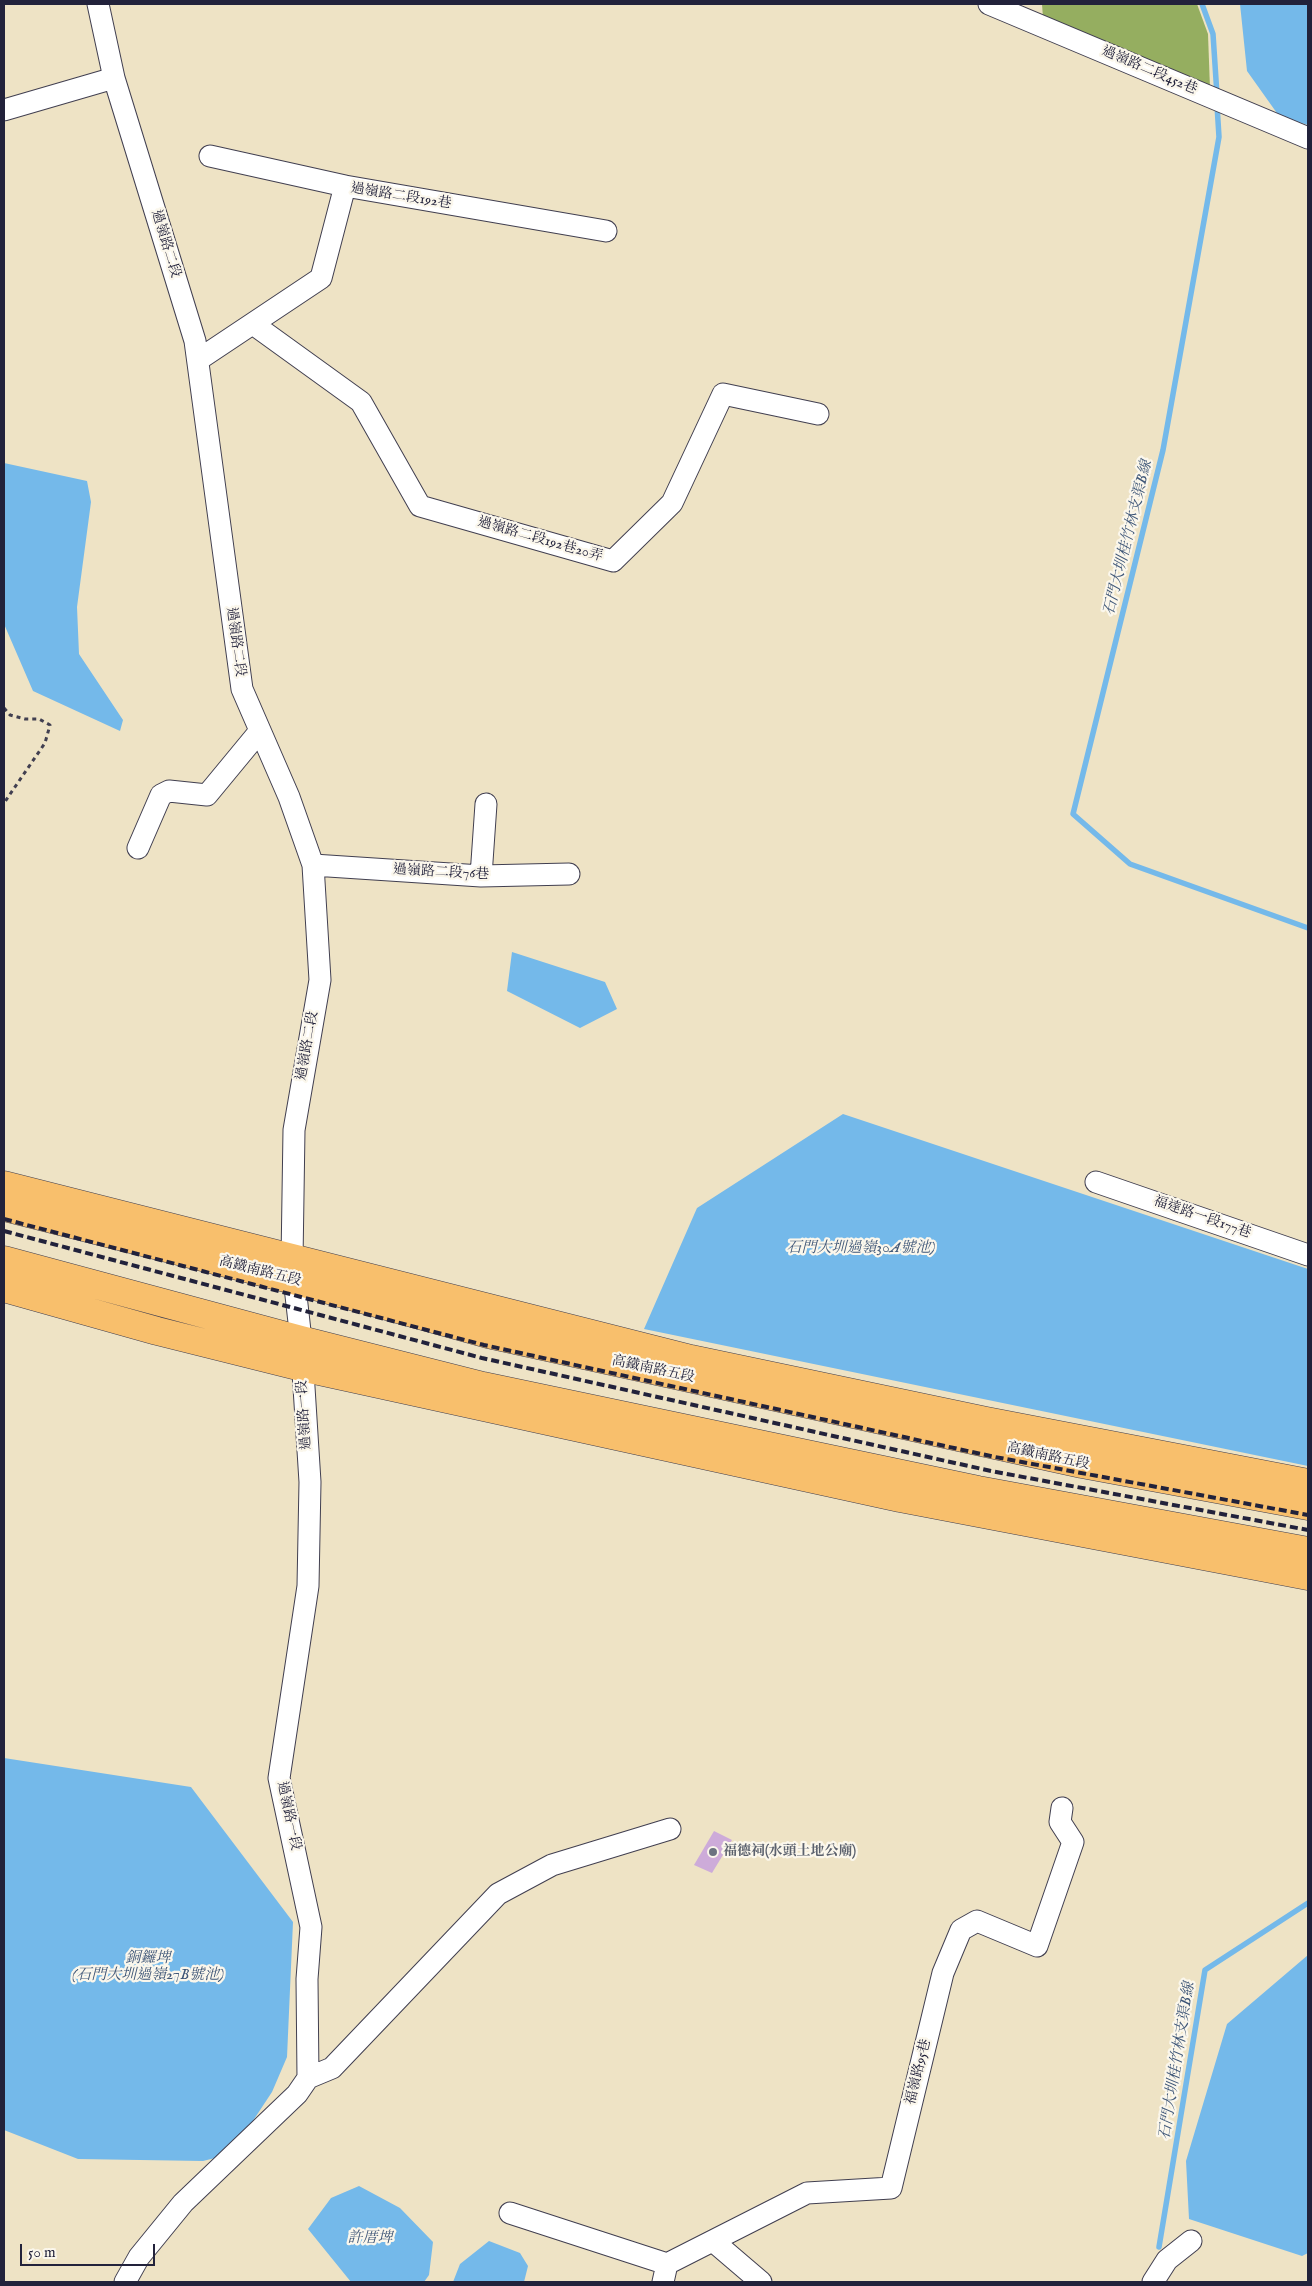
<!DOCTYPE html>
<meta charset="utf-8">
<style>
body{margin:0}
#map{position:relative;width:1312px;height:2286px;overflow:hidden;background:#eee3c5;font-family:"IM FELL English",serif}
canvas{display:block}
.frame{position:absolute;inset:0;border:5px solid #22223b;pointer-events:none}
.scale{position:absolute;left:20px;top:2244px;width:135px;height:22px;box-sizing:border-box;border:2px solid #22223b;border-top:0;padding-left:6px;font-size:15px;line-height:18px;white-space:nowrap;color:#22223b;-webkit-text-stroke:4px #fbf7ec;paint-order:stroke}
</style>
<div id="map">
<canvas width="1312" height="2286"></canvas>
<div class="frame"></div>
<div class="scale">50 m</div>
</div>
<script>
const ctx = document.querySelector('canvas').getContext('2d');
ctx.lineJoin = 'round';
function fillPath(path, color) { ctx.fillStyle = color; ctx.fill(path, 'evenodd'); }
const toPath = rows => new Path2D(rows.map(r => 'M' + r).join(''));
function stroke(path, color, width, dash) { ctx.strokeStyle = color; ctx.lineWidth = width; ctx.lineCap = dash ? 'butt' : 'round'; ctx.setLineDash(dash || []); ctx.stroke(path); }
function label(font, color, halo, rows, align = 'center') {
  ctx.font = font + ' "IM FELL English","Noto Serif TC",serif'; ctx.lineWidth = 4.5; ctx.setLineDash([]); ctx.textBaseline = 'middle'; ctx.strokeStyle = halo; ctx.fillStyle = color; for (const [text, x, y, turn = 0] of rows) {
    ctx.save(); ctx.translate(x, y); ctx.rotate((+turn || 0) * Math.PI / 180); ctx.textAlign = isNaN(turn) ? turn : align; if (halo) ctx.strokeText(text, 0, 0); ctx.fillText(text, 0, 0); ctx.restore();
  }
}
const forest = toPath([
 [1042,4,1197,4,1208,34,1210,89,1043,18]
]);
const water = toPath([
 [1240,4,1308,4,1308,125,1279,116,1247,71],
 [4,463,87,481,91,502,77,607,79,654,123,720,120,731,33,691,4,624],
 [512,952,605,982,617,1009,580,1028,507,991],
 [843,1114,1308,1269,1308,1466,644,1329,697,1208],
 [4,1758,191,1787,293,1922,287,2057,272,2092,231,2154,203,2161,78,2159,4,2130],
 [1308,1955,1308,2253,1302,2256,1189,2219,1186,2161,1227,2024],
 [359,2186,400,2208,433,2242,429,2275,424,2282,351,2282,308,2229,331,2198],
 [489,2241,520,2253,528,2266,524,2282,453,2282,460,2264]
]);
const stream = toPath([
 [1202,4,1213,34,1217,95],
 [1217,105,1219,137,1163,450,1073,814,1130,864,1308,928],
 [1159,2247,1205,1970,1308,1903]
]);
const building = toPath([
 [714,1831,732,1840,712,1873,694,1865]
]);
const path = toPath([
 [4,708,10,715,25,719,39,719,50,725,45,743,4,803]
]);
const minor = toPath([
 [98,4,114,78,195,341,242,689,289,797,313,865,320,980,294,1130,292,1260,301,1340,310,1482,308,1586,279,1778,311,1927,307,1979,308,2078,297,2094,183,2203,139,2257,125,2282],
 [989,4,1308,138],
 [4,110,114,78],
 [210,156,345,186],
 [253,324,361,402,420,506,613,561,672,503,723,394,818,414],
 [198,360,321,278,345,186,606,231],
 [138,848,161,795,169,791,207,795,259,732],
 [313,865,481,876,569,874],
 [481,876,486,804],
 [1096,1182,1308,1255],
 [308,2078,332,2068,498,1894,552,1865,670,1829],
 [510,2213,667,2264],
 [713,2241,761,2282],
 [663,2282,667,2264,807,2193,891,2188,943,1973,961,1930,977,1921,1037,1946,1073,1842,1060,1822,1062,1808],
 [1153,2282,1167,2260,1191,2241]
]);
const major = toPath([
 [4,1185,691,1359,986,1421,1308,1483],
 [4,1207,293,1280,488,1334,1082,1464,1308,1506],
 [4,1260,301,1340,483,1386,978,1490,1308,1551],
 [4,1288,157,1331,301,1367,900,1498,1308,1576]
]);
const rail = toPath([
 [4,1219,484,1345,995,1457,1308,1515],
 [4,1231,482,1358,991,1471,1308,1530]
]);
const markers = [
 [713,1852,5,"#6b7280"]
];
const streetNames = [
 ["過嶺路二段452巷",1149,71,23],
 ["過嶺路二段192巷",401,197,9],
 ["過嶺路二段",165,244,73],
 ["過嶺路二段192巷20弄",540,540,16],
 ["過嶺路二段",235,642,82],
 ["過嶺路二段76巷",441,873,3],
 ["過嶺路二段",308,1046,-80],
 ["福達路一段177巷",1202,1218,19],
 ["高鐵南路五段",260,1272,14],
 ["高鐵南路五段",653,1370,12],
 ["過嶺路一段",305,1415,-94],
 ["高鐵南路五段",1048,1457,12],
 ["過嶺路一段",288,1816,78],
 ["福嶺路95巷",919,2072,-76]
];
const worshipNames = [
 ["福德祠(水頭土地公廟)",723,1852]
];
const waterNames = [
 ["石門大圳桂竹林支渠B線",1129,538,-76],
 ["石門大圳過嶺30A號池)",861,1249],
 ["銅鑼埤",148,1959],
 ["(石門大圳過嶺27B號池)",148,1976],
 ["石門大圳桂竹林支渠B線",1178,2061,-81],
 ["許厝埤",370,2239]
];
fillPath(forest, '#95ae60');
fillPath(water, '#74b9ea');
stroke(stream, '#74b9ea', 5.5);
fillPath(building, '#cdabd9');
stroke(minor, '#413f50', 23);
stroke(major, '#413f50', 29);
stroke(path, '#413f50', 3, [4, 4]);
stroke(minor, '#fff', 21);
stroke(major, '#f8bf6c', 28);
stroke(rail, '#22223b', 4, [8, 4]);
for (const [x, y, r, color] of markers) { const dot = new Path2D(); dot.arc(x, y, r, 0, 2 * Math.PI); ctx.fillStyle = color; ctx.fill(dot); stroke(dot, '#fbf7ec', 2); }
label('14px', '#22223b', '#fbf7ec', streetNames);
label('bold 14px', '#5b616d', '#fbf7ec', worshipNames, 'left');
label('italic 15px', '#3f5778', '#fbf7ec', waterNames);
</script>
